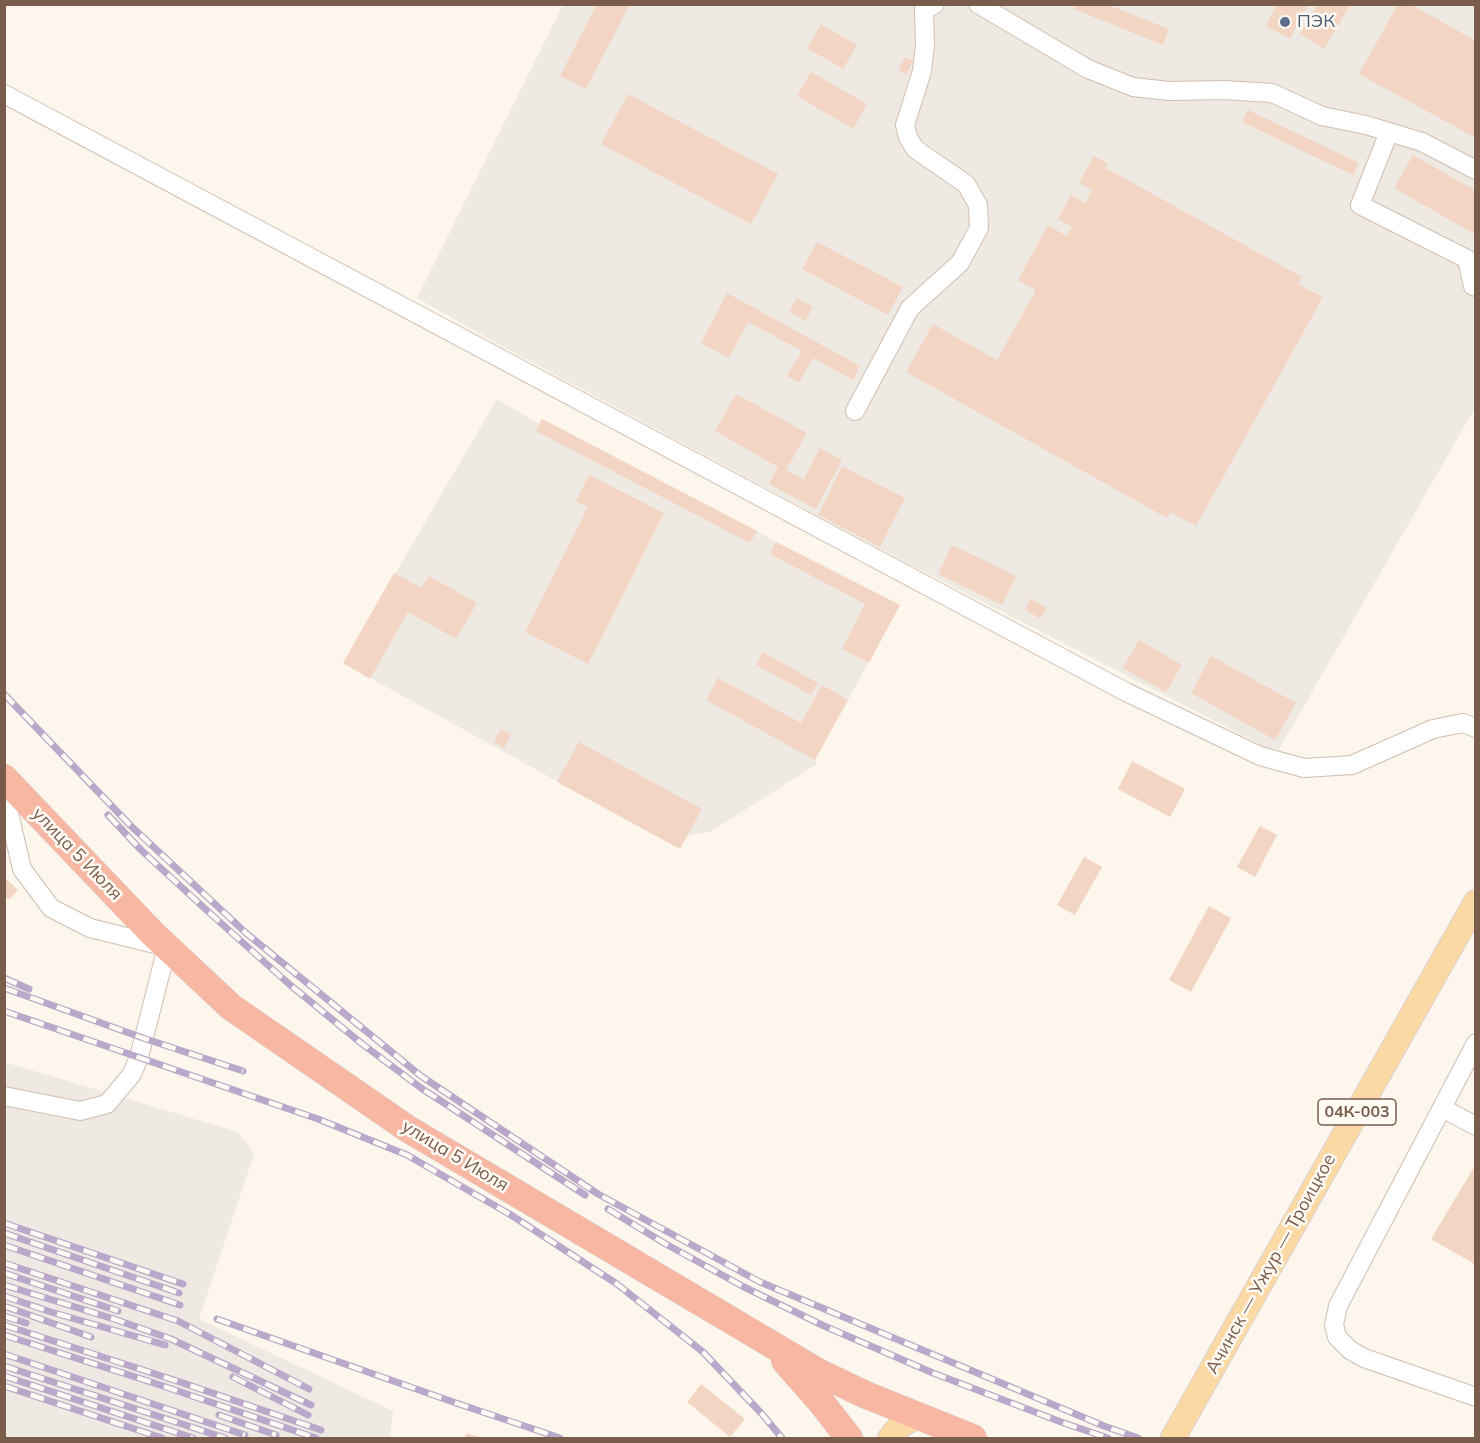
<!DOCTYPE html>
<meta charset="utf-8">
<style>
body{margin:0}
#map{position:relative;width:1480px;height:1443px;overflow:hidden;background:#fdf6ec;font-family:Mulish,sans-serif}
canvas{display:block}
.frame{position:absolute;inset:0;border:6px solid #7a5c4d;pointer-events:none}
</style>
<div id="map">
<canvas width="1480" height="1443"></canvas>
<div class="frame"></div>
</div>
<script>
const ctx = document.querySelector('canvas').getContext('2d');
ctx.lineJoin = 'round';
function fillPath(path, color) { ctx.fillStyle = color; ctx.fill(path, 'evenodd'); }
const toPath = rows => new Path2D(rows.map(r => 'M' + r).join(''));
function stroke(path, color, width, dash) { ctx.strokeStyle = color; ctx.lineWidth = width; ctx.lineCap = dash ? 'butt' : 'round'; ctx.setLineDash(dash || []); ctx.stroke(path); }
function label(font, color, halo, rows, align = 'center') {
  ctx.font = font + ' Mulish,sans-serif'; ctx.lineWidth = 5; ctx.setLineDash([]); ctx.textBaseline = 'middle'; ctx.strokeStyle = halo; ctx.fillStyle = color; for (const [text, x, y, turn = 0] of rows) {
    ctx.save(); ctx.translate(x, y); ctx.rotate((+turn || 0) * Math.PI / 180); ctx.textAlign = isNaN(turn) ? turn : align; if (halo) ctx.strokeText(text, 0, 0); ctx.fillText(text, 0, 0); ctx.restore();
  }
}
const industrial = toPath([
 [563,5,1475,5,1475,408,1277,753,878,548,500,345,417,298],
 [497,399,539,424,542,419,757,531,776,542,900,605,815,760,817,764,710,832,688,835,680,849,343,663],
 [4,1062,238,1132,254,1154,199,1319,393,1411,390,1438,5,1438]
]);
const building = toPath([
 [597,4,630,4,586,89,560,76],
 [1075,4,1106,4,1169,29,1163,45,1074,9],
 [1277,4,1308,4,1290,39,1266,26],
 [1318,4,1351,4,1324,49,1300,34],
 [1398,4,1410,4,1476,41,1476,138,1359,74],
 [821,24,857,45,843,69,807,48],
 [905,57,913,61,906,75,898,70],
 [811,72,867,104,853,129,797,96],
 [628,94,778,174,751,224,601,144],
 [1248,110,1359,163,1353,175,1242,122],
 [1413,155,1476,191,1476,235,1394,188],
 [1094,156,1108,164,1106,168,1302,277,1298,284,1323,297,1196,526,1170,512,1167,518,906,372,933,324,997,360,1036,290,1018,280,1048,225,1066,236,1072,227,1058,219,1071,195,1085,203,1092,190,1079,183],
 [817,242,903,287,888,315,802,269],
 [727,293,860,366,853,380,813,358,799,383,787,376,802,351,748,322,729,358,701,343],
 [797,298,813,307,805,321,789,312],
 [736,394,807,433,786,470,804,479,820,448,842,460,816,509,769,484,778,467,715,431],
 [542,419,757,531,750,543,536,431],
 [842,466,905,498,880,547,818,515],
 [589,475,664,513,588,664,525,632,588,507,576,501],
 [776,542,900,605,869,663,842,649,865,604,770,554],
 [952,545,1016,576,1002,605,938,574],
 [394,573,421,588,429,576,477,603,456,639,408,612,370,679,343,663],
 [1031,598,1047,608,1040,619,1025,609],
 [1139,640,1182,665,1166,692,1123,668],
 [763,652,818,683,811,695,756,665],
 [1211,656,1296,703,1275,740,1191,693],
 [718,678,801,723,822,685,848,700,815,760,706,700],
 [501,729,511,735,504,748,494,742],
 [579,742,702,809,680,849,557,782],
 [1132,761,1185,789,1170,817,1118,789],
 [1260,826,1277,835,1255,877,1237,867],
 [1084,857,1102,867,1075,915,1057,905],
 [4,877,18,890,9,900,4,895],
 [1209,906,1231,918,1191,992,1169,980],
 [1476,1164,1476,1265,1431,1239],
 [701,1384,745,1419,730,1437,687,1402],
 [467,1433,481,1438,464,1438]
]);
const minor = toPath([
 [978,4,1088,69,1133,87,1169,91,1224,90,1272,93,1322,116,1366,125,1422,142,1476,170],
 [4,94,1126,692,1260,756,1304,768,1352,765,1433,729,1463,723,1476,728],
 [1389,132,1360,205,1467,259,1473,286,1476,287],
 [855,411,910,308,960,263,979,228,978,205,966,184,915,149,908,137,905,125,922,71,925,45,924,10,935,4],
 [4,792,22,869,51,908,90,928,167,947,139,1057,132,1074,107,1104,80,1111,4,1096],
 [1476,1043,1338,1306,1334,1325,1337,1337,1350,1350,1364,1358,1476,1397],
 [1442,1108,1476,1126]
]);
const major = toPath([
 [890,1438,900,1426,917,1416],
 [1173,1438,1476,902]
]);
const highway = toPath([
 [4,778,153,934,231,1007,408,1129,820,1373,866,1395,973,1438],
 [785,1361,821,1402,849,1438]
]);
const rail = toPath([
 [4,694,131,826,246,933,421,1076,598,1194,760,1282,1104,1426,1138,1438],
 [108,815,141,850,212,915,289,984,361,1043,421,1088,585,1195],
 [4,978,29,989],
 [4,988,143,1038,243,1071],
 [4,1011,318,1119,407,1155,511,1215,617,1284,703,1352,762,1414,782,1438],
 [608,1209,664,1243,744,1287,822,1325,933,1373,1061,1422,1108,1438],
 [4,1223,183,1284],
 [4,1233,179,1293],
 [4,1245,180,1305],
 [4,1263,178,1321,309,1389],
 [4,1273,118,1311],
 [4,1285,117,1320,171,1339,311,1405],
 [4,1296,51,1312,165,1345],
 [4,1306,91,1337],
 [4,1316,26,1323],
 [217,1319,456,1403,560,1438],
 [4,1325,183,1383,321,1430],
 [4,1335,157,1384,316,1438],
 [4,1354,245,1435],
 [4,1366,225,1438],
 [4,1376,193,1438],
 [233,1377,308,1415],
 [4,1386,162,1438],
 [219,1415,276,1435]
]);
const markers = [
 [1285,22,6,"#5c6f8a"]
];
const shields = [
 [1357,1112,78]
];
const shieldNames = [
 ["04К-003",1357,1112]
];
const serviceNames = [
 ["ПЭК",1297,22]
];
const streetNames = [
 ["улица 5 Июля",77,854,46],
 ["улица 5 Июля",455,1156,31],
 ["Ачинск — Ужур — Троицкое",1271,1264,-61]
];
fillPath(industrial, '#efe9e4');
fillPath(building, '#f3d5c3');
stroke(minor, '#d1beb0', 20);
stroke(major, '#dad1cd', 26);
stroke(highway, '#dad1cd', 28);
stroke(minor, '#fff', 18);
stroke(major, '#fbd9a5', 24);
stroke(highway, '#f7b7a3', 27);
stroke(rail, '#b9a8c9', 7);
stroke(rail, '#fffaf3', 4.5, [14]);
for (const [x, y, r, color] of markers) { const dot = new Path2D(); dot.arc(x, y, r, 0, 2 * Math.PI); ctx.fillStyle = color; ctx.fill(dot); stroke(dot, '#fffaf3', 2); }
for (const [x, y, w] of shields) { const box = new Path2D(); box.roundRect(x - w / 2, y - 13, w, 26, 4.5); ctx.fillStyle = '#fffaf3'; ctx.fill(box); stroke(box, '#7a5c4d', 1.5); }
label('bold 16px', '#7a5c4d', null, shieldNames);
label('18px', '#4e5e75', '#fffaf3', serviceNames, 'left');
label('18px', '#7a5c4d', '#fffaf3', streetNames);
</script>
